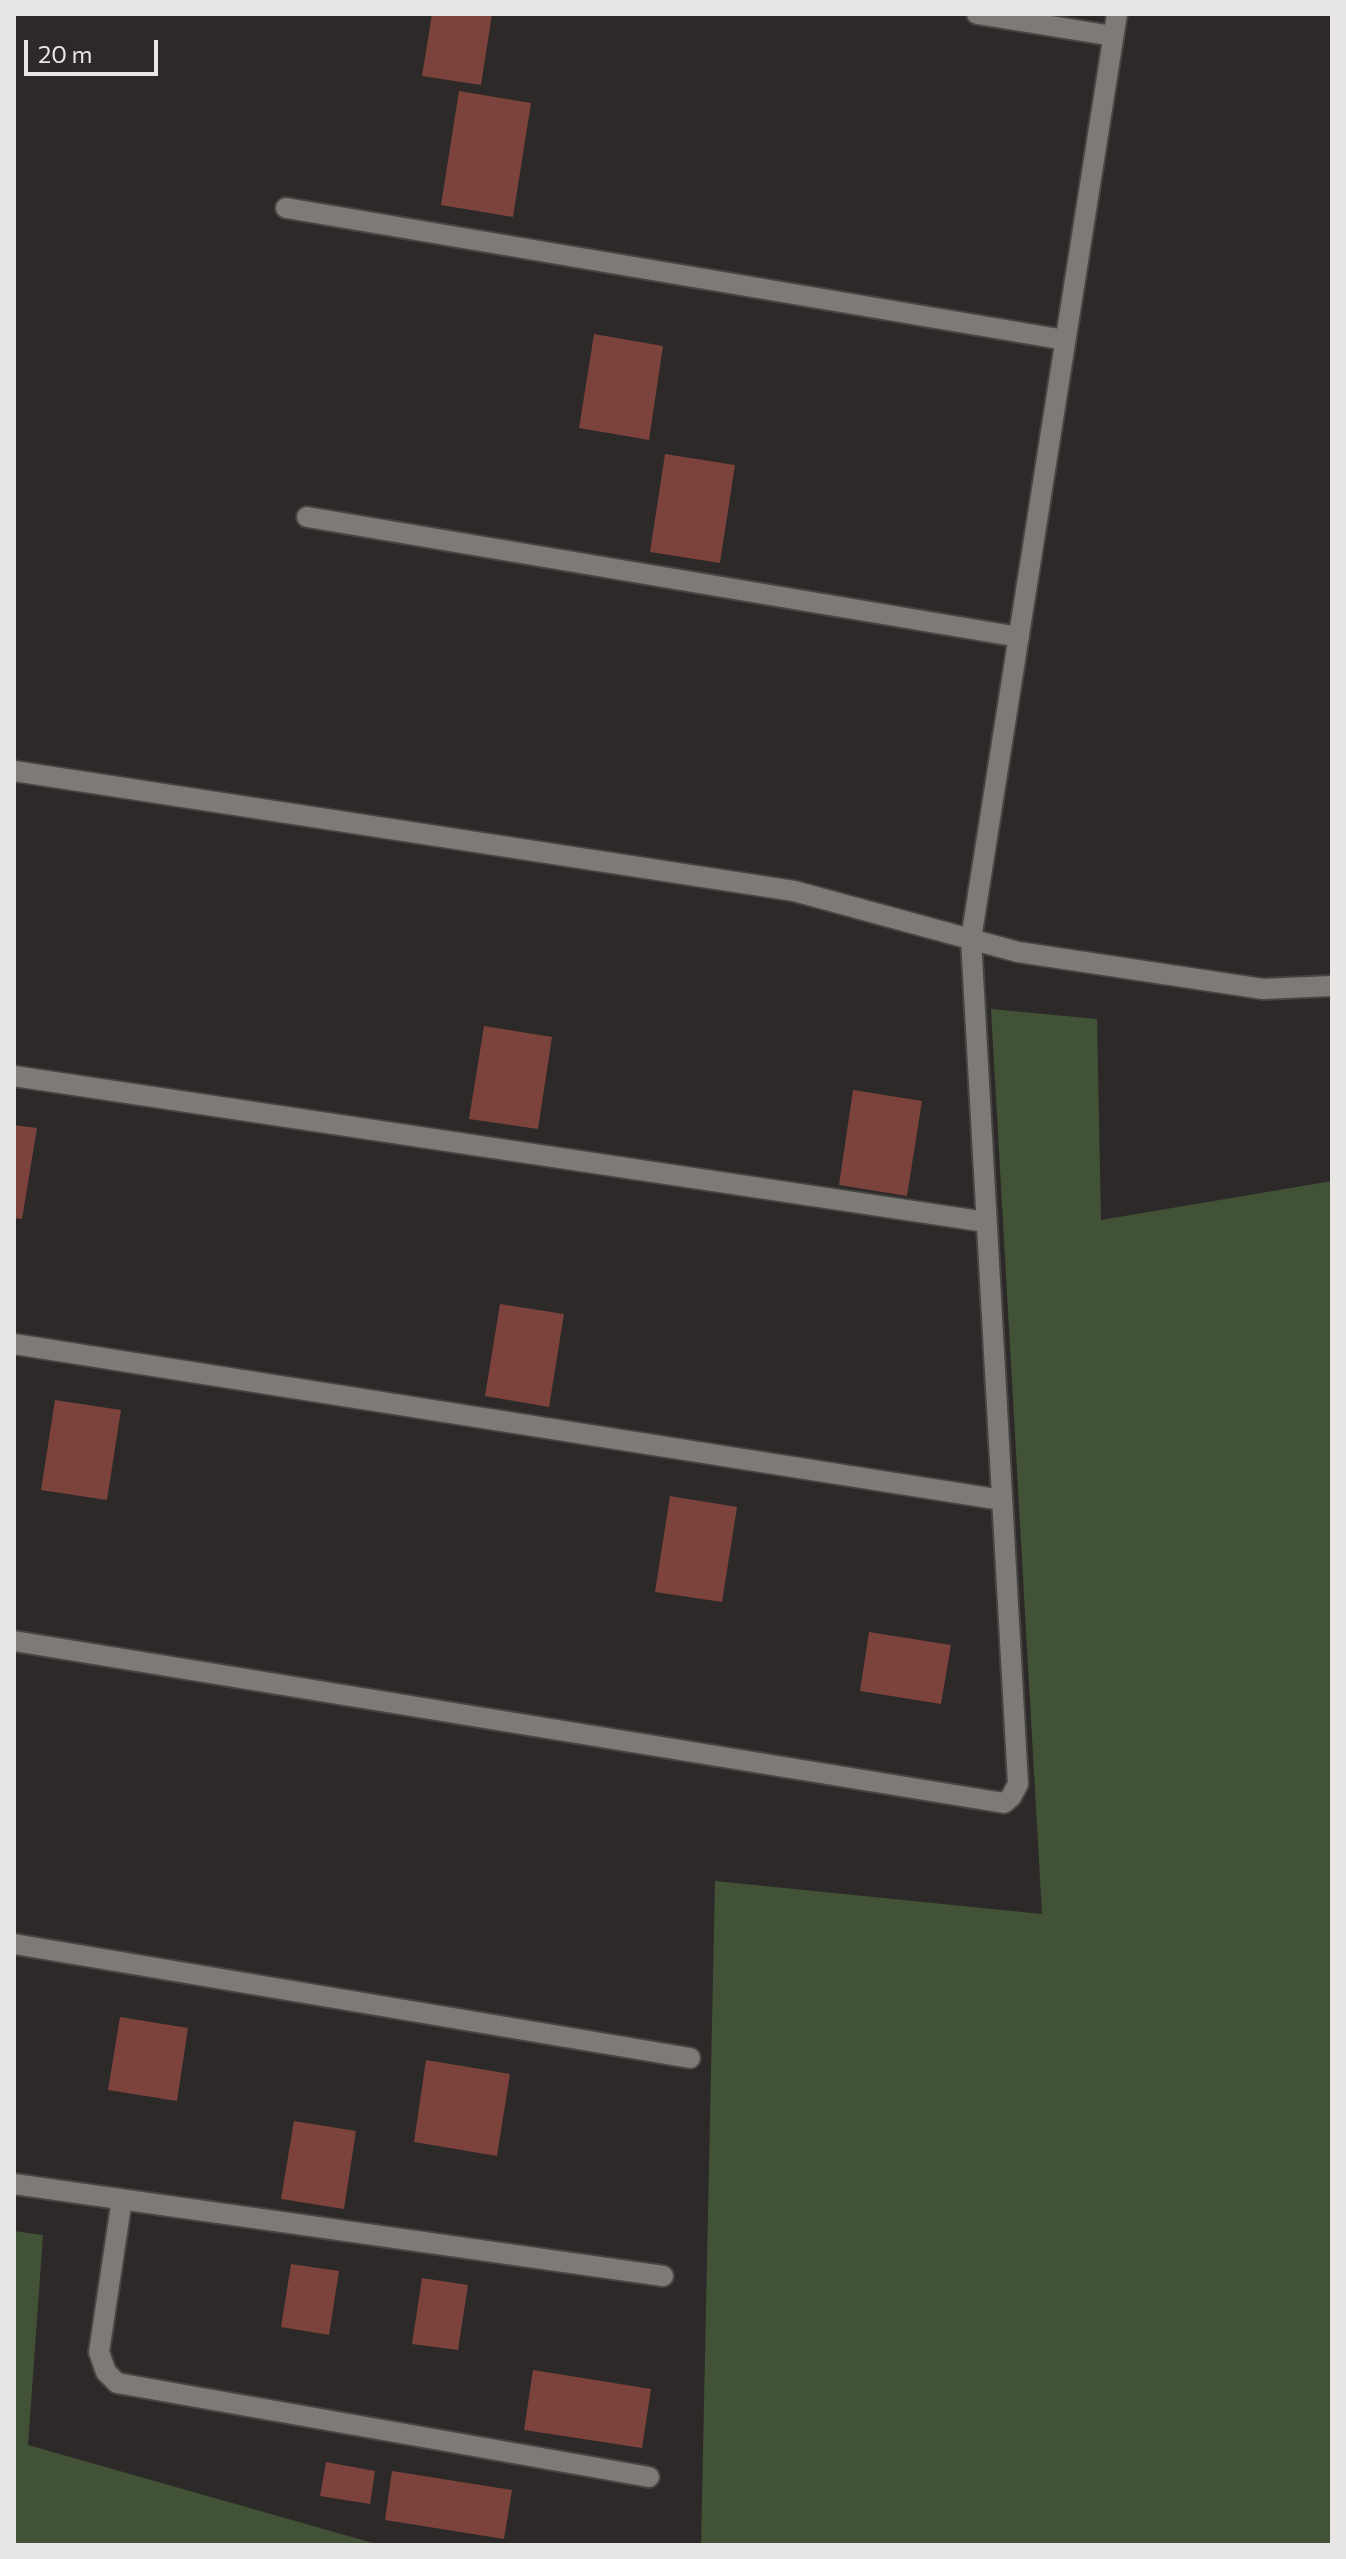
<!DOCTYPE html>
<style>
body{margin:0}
#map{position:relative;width:1346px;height:2559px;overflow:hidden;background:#2c2928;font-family:Commissioner,sans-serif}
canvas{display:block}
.frame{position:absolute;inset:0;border:16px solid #e9e7e6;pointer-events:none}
.scale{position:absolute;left:24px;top:40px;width:134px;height:36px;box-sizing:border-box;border:4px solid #e9e7e6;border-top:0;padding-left:10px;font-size:24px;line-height:28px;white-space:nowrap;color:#e9e7e6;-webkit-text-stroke:6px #2c2928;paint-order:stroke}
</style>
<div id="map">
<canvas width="1346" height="2559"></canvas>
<div class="frame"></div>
<div class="scale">20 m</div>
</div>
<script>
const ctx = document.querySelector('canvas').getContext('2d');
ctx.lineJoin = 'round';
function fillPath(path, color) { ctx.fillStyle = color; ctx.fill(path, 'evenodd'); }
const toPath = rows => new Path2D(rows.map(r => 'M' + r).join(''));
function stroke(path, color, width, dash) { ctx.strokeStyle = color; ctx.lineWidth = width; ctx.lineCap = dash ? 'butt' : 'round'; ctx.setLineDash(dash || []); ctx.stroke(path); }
const green = toPath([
 [991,1009,1097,1019,1101,1220,1332,1181,1332,2545,701,2545,715,1881,1042,1914],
 [14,2231,43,2235,28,2445,380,2545,14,2545]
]);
const building = toPath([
 [432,14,492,14,481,85,422,76],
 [459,91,531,103,513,217,441,205],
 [594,334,663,346,649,440,579,428],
 [665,454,735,465,720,563,650,552],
 [484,1026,552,1037,538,1129,469,1119],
 [853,1090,922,1101,907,1196,839,1185],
 [14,1125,37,1128,22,1219,14,1218],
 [500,1304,564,1314,549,1407,485,1396],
 [55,1400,121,1410,107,1500,41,1490],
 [670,1496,737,1507,722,1602,655,1592],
 [869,1632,951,1645,941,1704,860,1691],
 [120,2017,188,2028,177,2101,108,2090],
 [426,2060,510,2074,497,2156,414,2142],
 [294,2121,356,2131,344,2209,281,2199],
 [291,2264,339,2271,329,2335,281,2327],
 [422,2278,468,2285,458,2350,412,2344],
 [533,2370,651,2389,642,2448,524,2430],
 [326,2462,375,2471,370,2504,320,2496],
 [392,2471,512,2490,504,2539,385,2520]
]);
const minor = toPath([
 [977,14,1113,36],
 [286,208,1065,340],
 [307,517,1019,637],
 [14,771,794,891,1018,952,1263,989,1332,986],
 [14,1076,986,1222],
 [14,1344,1002,1500],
 [14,1641,1004,1803,1011,1797,1018,1784,971,939,1117,14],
 [14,1944,690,2058],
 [14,2184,663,2276],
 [122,2199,99,2352,106,2372,117,2383,649,2477]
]);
fillPath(green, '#425237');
fillPath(building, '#7b433b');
stroke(minor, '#474543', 24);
stroke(minor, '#7d7a78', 20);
</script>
